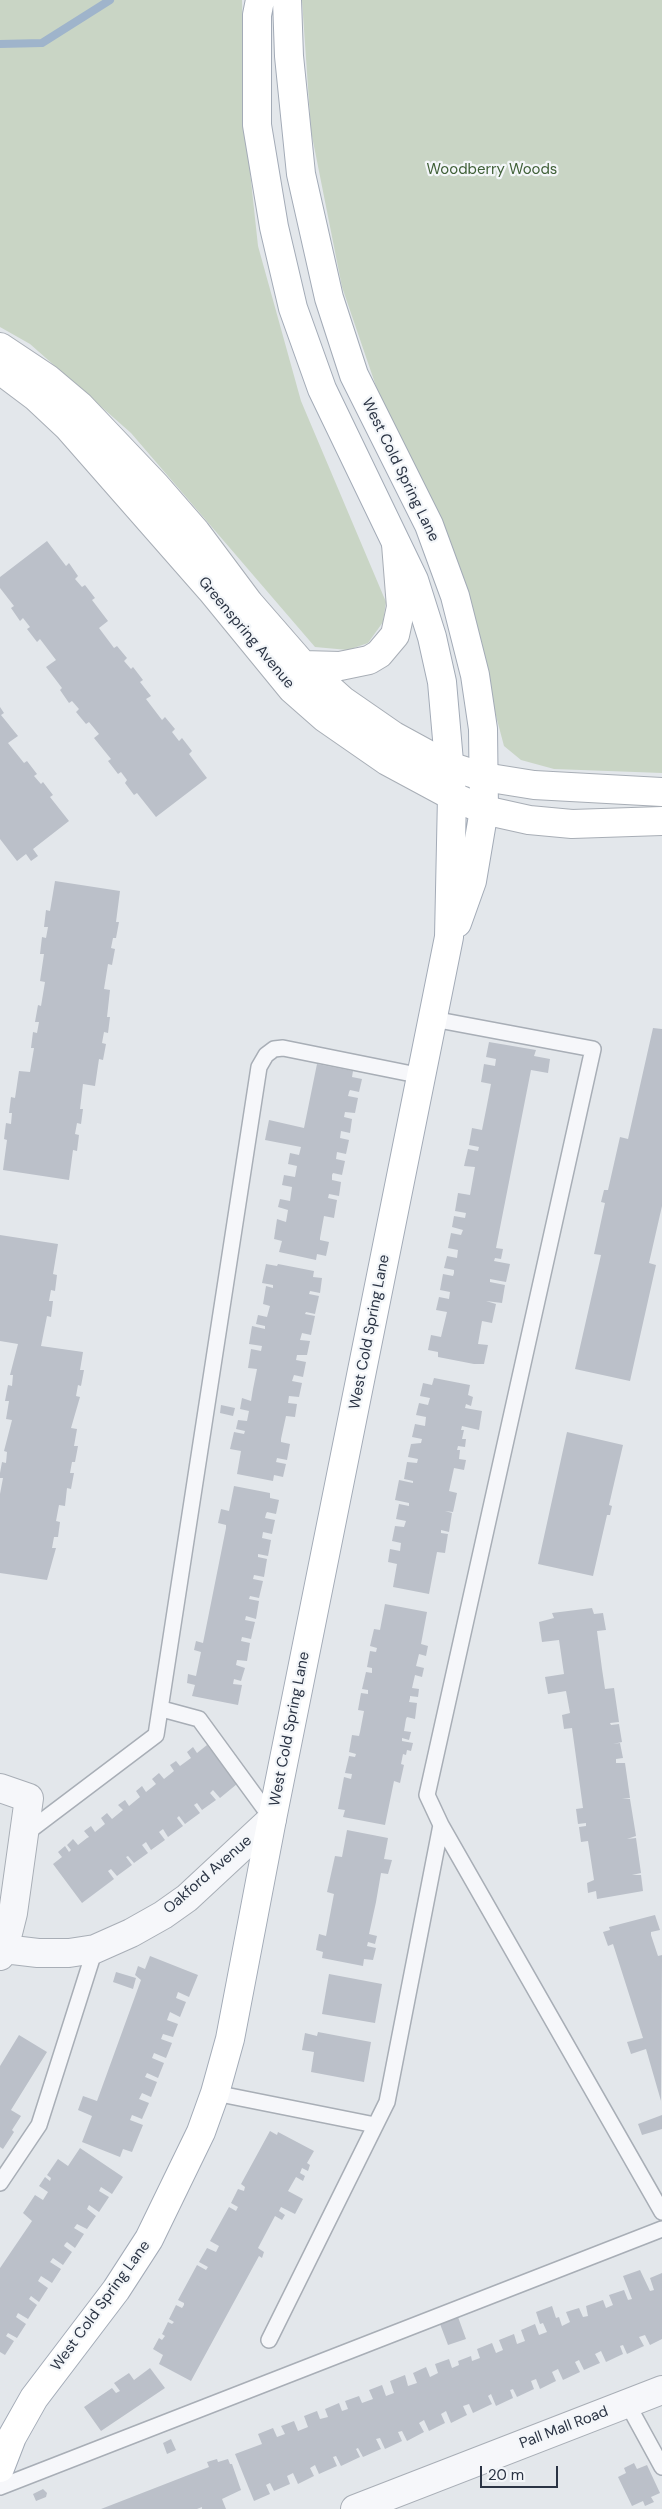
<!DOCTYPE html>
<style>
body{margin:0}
#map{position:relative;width:662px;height:2509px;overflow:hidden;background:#e3e7eb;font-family:"DM Sans",sans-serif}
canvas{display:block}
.scale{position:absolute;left:480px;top:2466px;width:78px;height:22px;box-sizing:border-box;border:2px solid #2b3444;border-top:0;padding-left:6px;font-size:15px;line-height:18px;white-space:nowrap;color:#2b3444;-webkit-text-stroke:4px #f3f6f9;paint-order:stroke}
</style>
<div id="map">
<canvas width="662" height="2509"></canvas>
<div class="scale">20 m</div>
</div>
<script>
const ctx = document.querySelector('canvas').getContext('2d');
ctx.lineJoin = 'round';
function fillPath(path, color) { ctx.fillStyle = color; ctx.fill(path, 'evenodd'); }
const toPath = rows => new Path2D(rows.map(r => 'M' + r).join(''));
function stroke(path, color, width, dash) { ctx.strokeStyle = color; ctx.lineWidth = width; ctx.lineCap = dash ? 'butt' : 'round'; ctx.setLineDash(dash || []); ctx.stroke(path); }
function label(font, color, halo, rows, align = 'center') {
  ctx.font = font + ' "DM Sans",sans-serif'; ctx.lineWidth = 4.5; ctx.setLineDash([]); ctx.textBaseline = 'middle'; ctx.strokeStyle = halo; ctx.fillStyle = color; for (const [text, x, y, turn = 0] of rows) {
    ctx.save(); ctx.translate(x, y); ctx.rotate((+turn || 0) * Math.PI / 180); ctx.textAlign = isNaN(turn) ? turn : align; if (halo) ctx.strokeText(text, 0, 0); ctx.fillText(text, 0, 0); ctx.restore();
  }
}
const green = toPath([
 [0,0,242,0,245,125,258,246,301,401,386,602,383,622,368,643,348,650,315,647,131,433,30,344,0,327],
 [302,0,662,0,662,773,554,769,521,760,504,746,459,576,379,395,342,287,311,131]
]);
const stream = toPath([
 [0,44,42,43,110,0]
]);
const building = toPath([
 [47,541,66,566,69,563,78,576,75,579,82,587,85,585,95,598,92,600,108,621,99,628,114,648,117,646,127,658,124,661,131,669,133,667,143,680,140,682,151,696,146,699,162,720,165,717,175,729,172,732,179,741,182,738,192,751,189,754,207,778,156,817,137,793,134,795,125,783,127,780,121,772,118,774,108,761,111,759,94,738,99,734,89,722,86,724,76,712,79,709,72,701,69,703,60,690,62,688,46,667,56,660,40,639,37,642,27,629,30,627,23,618,20,621,11,608,14,606,0,588,0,577],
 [0,707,4,713,1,715,18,736,8,743,24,763,27,761,37,774,34,776,41,784,43,782,53,795,50,797,69,821,33,849,38,856,31,861,26,854,17,861,0,839],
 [55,881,120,891,116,922,119,922,116,938,113,938,111,948,115,949,112,965,108,964,104,989,110,990,107,1017,110,1017,108,1033,104,1032,102,1043,106,1044,103,1060,99,1059,95,1086,83,1084,80,1109,83,1109,81,1124,77,1123,75,1134,79,1135,77,1151,73,1150,69,1180,3,1170,7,1140,4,1139,6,1123,11,1124,12,1113,9,1113,11,1097,15,1098,19,1071,30,1072,34,1048,31,1048,33,1032,37,1033,39,1022,35,1022,38,1005,41,1006,45,982,40,981,44,954,40,954,42,937,46,938,48,927,44,927,46,910,50,911],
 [653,1028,662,1029,662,1206,649,1263,656,1265,630,1381,575,1369,601,1255,594,1254,605,1203,601,1202,604,1190,608,1190,620,1137,628,1139],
 [489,1042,536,1050,534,1056,550,1059,548,1073,531,1070,496,1248,503,1249,501,1259,495,1258,494,1261,510,1264,506,1282,490,1279,490,1282,505,1285,502,1303,486,1301,496,1304,492,1323,482,1321,478,1344,488,1345,484,1364,474,1364,438,1357,438,1352,428,1350,431,1335,441,1337,447,1312,436,1310,439,1297,449,1299,450,1292,440,1290,443,1274,453,1276,454,1273,454,1270,444,1268,447,1256,457,1258,458,1250,448,1248,451,1233,461,1235,463,1230,452,1227,454,1216,465,1218,466,1213,455,1211,458,1193,470,1195,475,1167,464,1166,468,1149,478,1151,479,1147,469,1145,472,1128,482,1130,487,1105,491,1084,481,1082,484,1064,495,1066,496,1059,486,1057],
 [317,1064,353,1071,352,1077,362,1079,359,1092,350,1090,349,1092,348,1096,358,1098,355,1113,345,1112,344,1117,352,1119,350,1133,341,1131,340,1138,349,1140,346,1154,337,1152,336,1159,345,1161,342,1175,333,1173,332,1175,332,1180,341,1182,339,1196,329,1194,328,1198,337,1200,334,1218,324,1216,320,1238,320,1240,329,1242,326,1256,317,1254,316,1260,279,1252,282,1241,274,1239,277,1219,286,1222,288,1210,278,1207,280,1199,290,1201,292,1187,282,1185,284,1175,295,1177,297,1166,288,1164,290,1153,299,1155,301,1147,265,1140,269,1120,304,1128],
 [0,1235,58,1244,53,1274,57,1275,55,1291,51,1290,49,1301,53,1301,51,1317,47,1316,41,1346,83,1352,80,1370,84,1370,81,1386,78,1385,76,1396,80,1397,71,1428,77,1429,74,1446,78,1446,75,1462,72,1462,70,1473,74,1473,71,1489,67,1488,65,1506,59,1505,56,1521,60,1522,58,1537,54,1537,52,1548,56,1548,47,1580,0,1573,0,1494,3,1478,0,1478,0,1473,2,1462,6,1463,7,1452,4,1451,12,1420,6,1419,9,1401,5,1401,8,1385,12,1386,13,1375,10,1375,18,1344,0,1341],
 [266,1264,277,1266,278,1264,314,1271,313,1277,322,1278,320,1293,310,1291,309,1294,319,1296,315,1314,306,1312,305,1314,315,1316,311,1335,302,1333,300,1340,310,1341,307,1355,297,1355,296,1360,306,1362,303,1377,294,1375,292,1381,302,1383,299,1397,289,1396,288,1403,297,1404,295,1417,286,1416,281,1439,281,1442,290,1444,287,1460,277,1458,276,1462,286,1464,283,1477,274,1475,273,1481,237,1474,241,1451,230,1449,234,1432,244,1434,245,1431,236,1429,238,1420,247,1421,249,1411,240,1409,242,1398,251,1401,253,1389,257,1369,248,1368,251,1349,261,1351,262,1346,249,1344,252,1326,265,1329,265,1326,256,1324,258,1315,267,1317,270,1306,263,1304,266,1286,273,1288,273,1285,262,1283],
 [434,1378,470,1385,468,1395,473,1397,471,1406,466,1404,465,1408,482,1411,479,1430,462,1426,461,1430,464,1430,462,1439,466,1439,465,1447,458,1446,457,1450,460,1450,459,1459,466,1460,464,1470,454,1468,449,1491,457,1493,453,1512,445,1511,452,1513,449,1532,441,1530,441,1533,448,1534,445,1553,437,1552,429,1594,393,1587,397,1564,388,1562,390,1549,400,1551,401,1543,392,1541,395,1526,404,1527,406,1521,396,1519,399,1504,409,1506,409,1503,395,1500,399,1480,413,1483,413,1481,404,1479,407,1462,417,1463,418,1459,408,1457,411,1444,421,1443,422,1439,412,1437,415,1424,425,1426,426,1417,416,1415,419,1403,428,1405,430,1398,420,1396,423,1383,432,1385],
 [221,1405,235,1408,233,1416,220,1413],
 [567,1432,623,1445,609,1505,612,1506,610,1515,607,1515,593,1576,538,1564],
 [234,1486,270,1493,270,1498,279,1500,276,1514,267,1512,266,1514,265,1518,275,1520,272,1534,263,1532,262,1538,271,1540,268,1556,258,1554,258,1557,267,1559,264,1577,254,1575,253,1579,263,1581,259,1598,250,1596,249,1599,259,1601,256,1619,246,1616,245,1620,255,1622,251,1639,242,1637,241,1641,250,1643,247,1661,237,1660,236,1665,245,1668,241,1681,234,1679,233,1684,242,1685,238,1705,192,1696,195,1685,187,1683,188,1674,196,1676,201,1652,194,1650,196,1641,203,1643,226,1528,226,1525,218,1523,221,1509,229,1511],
 [385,1604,427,1612,421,1644,428,1646,426,1656,419,1654,416,1666,424,1668,422,1677,415,1675,412,1688,419,1689,418,1697,410,1696,410,1698,409,1702,417,1703,415,1719,407,1717,406,1719,404,1731,411,1732,409,1740,402,1738,402,1741,413,1743,411,1751,407,1750,406,1755,403,1754,401,1764,404,1765,400,1783,394,1781,385,1825,343,1817,345,1810,338,1809,344,1777,351,1779,352,1774,345,1773,349,1756,355,1757,356,1754,349,1752,352,1735,359,1736,360,1732,364,1711,358,1710,361,1693,368,1694,368,1690,362,1689,366,1672,372,1673,372,1668,367,1667,370,1651,376,1652,377,1648,370,1646,374,1629,380,1630],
 [592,1608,594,1614,603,1613,606,1630,597,1631,602,1669,605,1689,614,1688,619,1722,610,1723,611,1725,619,1724,622,1742,613,1744,620,1743,623,1758,616,1759,616,1763,625,1763,630,1798,622,1799,630,1799,636,1836,627,1839,636,1838,641,1873,632,1875,641,1875,643,1891,597,1899,596,1891,588,1893,587,1883,594,1880,588,1841,581,1842,579,1827,586,1826,586,1823,578,1824,576,1809,583,1808,572,1728,564,1729,562,1715,570,1713,566,1691,548,1694,545,1677,564,1674,559,1640,542,1642,539,1622,554,1618,552,1613],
 [207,1745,237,1784,220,1798,213,1790,210,1793,216,1800,202,1810,197,1803,194,1805,200,1813,185,1824,179,1816,177,1818,183,1826,168,1837,163,1829,159,1832,165,1840,151,1850,146,1842,142,1845,148,1853,134,1863,128,1856,126,1857,132,1865,117,1876,111,1869,108,1871,114,1879,82,1903,53,1864,62,1857,58,1852,65,1846,69,1852,71,1850,67,1845,73,1839,78,1845,87,1838,89,1837,84,1831,91,1826,95,1832,105,1824,101,1818,107,1813,112,1819,123,1810,118,1805,125,1800,129,1806,140,1797,136,1791,142,1786,146,1792,156,1784,152,1779,159,1773,164,1779,174,1771,170,1765,176,1761,180,1766,191,1758,187,1752,193,1747,197,1753],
 [347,1830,388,1838,384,1859,392,1860,388,1874,381,1873,376,1902,369,1934,377,1936,375,1944,368,1942,367,1946,376,1948,373,1960,364,1959,363,1966,322,1958,323,1952,316,1950,319,1934,326,1936,334,1894,327,1892,335,1856,342,1857],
 [655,1915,660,1930,651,1932,651,1935,658,1956,662,1955,661,2101,646,2049,631,2054,627,2042,643,2038,613,1944,608,1946,603,1932,610,1930,609,1927],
 [150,1956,198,1975,189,1997,178,1992,176,1998,186,2002,180,2017,170,2012,167,2020,178,2024,173,2037,163,2034,161,2039,172,2043,166,2058,154,2053,152,2058,164,2063,158,2078,147,2073,145,2077,157,2082,151,2097,142,2093,139,2099,149,2103,142,2119,132,2115,130,2120,143,2125,132,2152,123,2149,120,2157,82,2142,92,2116,78,2110,83,2096,97,2101,141,1980,135,1975,138,1966,145,1969],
 [116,1972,136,1978,133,1989,113,1982],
 [329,1974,382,1984,375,2023,322,2014],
 [318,2032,371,2042,364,2082,311,2072,314,2052,302,2050,305,2033,317,2036],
 [19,2035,47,2052,11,2110,21,2116,12,2130,14,2132,3,2149,0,2147,0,2066],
 [662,2115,662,2129,642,2135,638,2124],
 [270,2131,277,2135,278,2132,314,2151,307,2163,310,2165,308,2171,302,2168,300,2173,305,2176,303,2181,296,2177,288,2191,303,2199,295,2214,281,2207,279,2211,285,2215,282,2220,275,2216,258,2248,264,2252,262,2258,259,2256,191,2381,159,2364,163,2355,153,2349,159,2338,162,2340,165,2336,162,2334,168,2322,172,2324,174,2322,169,2319,176,2305,182,2308,184,2305,184,2303,178,2300,197,2265,206,2270,208,2267,199,2262,207,2248,216,2252,219,2246,210,2241,229,2207,236,2211,238,2207,231,2203,238,2189,244,2191,245,2187,241,2184],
 [80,2148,123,2177,112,2194,101,2187,99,2191,109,2197,99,2212,89,2205,87,2209,96,2216,87,2229,77,2224,74,2228,84,2234,75,2248,67,2242,65,2244,64,2246,72,2252,63,2265,53,2258,50,2262,61,2269,52,2283,41,2276,38,2281,48,2288,39,2302,31,2296,29,2299,37,2305,28,2319,18,2313,16,2317,26,2324,17,2338,8,2333,6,2336,14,2341,5,2355,0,2352,0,2268,32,2221,23,2213,35,2195,43,2200,48,2192,39,2186,45,2177,50,2181,51,2178,47,2175,58,2159,68,2166],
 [640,2270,650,2291,654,2290,650,2278,662,2273,662,2339,650,2345,645,2335,639,2337,644,2346,627,2354,623,2345,620,2346,623,2354,606,2362,601,2351,595,2354,600,2363,584,2370,579,2360,575,2362,580,2372,563,2380,558,2369,552,2372,556,2381,540,2389,536,2379,531,2381,534,2389,517,2397,513,2389,510,2390,513,2398,496,2406,491,2394,488,2396,492,2404,473,2413,469,2404,463,2406,467,2415,451,2423,446,2411,441,2414,445,2423,429,2431,424,2420,419,2423,424,2432,407,2441,402,2431,398,2432,402,2441,385,2449,380,2438,376,2439,381,2449,363,2457,358,2448,356,2449,360,2457,341,2466,336,2456,333,2457,337,2466,319,2474,315,2465,310,2468,314,2476,298,2484,293,2473,287,2476,290,2484,274,2491,270,2483,266,2485,270,2494,254,2501,235,2454,262,2444,258,2434,273,2428,277,2437,285,2434,281,2426,294,2421,298,2431,308,2427,304,2416,317,2411,320,2419,328,2417,325,2409,339,2403,342,2411,348,2409,345,2401,359,2396,362,2403,373,2399,369,2390,382,2385,386,2396,394,2393,390,2381,405,2375,408,2386,417,2383,413,2373,426,2367,430,2377,438,2373,435,2364,449,2359,452,2368,459,2365,458,2361,471,2356,472,2361,480,2358,477,2349,492,2343,496,2353,503,2350,499,2340,514,2334,517,2344,525,2341,521,2330,535,2324,539,2335,547,2332,543,2323,540,2324,536,2312,552,2306,556,2318,559,2317,562,2326,570,2322,566,2312,579,2308,583,2317,588,2316,586,2306,603,2300,606,2308,613,2305,609,2295,624,2290,628,2300,632,2299,623,2276],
 [458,2317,466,2339,448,2345,440,2324],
 [150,2368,165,2388,101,2431,84,2407,112,2388,116,2393,120,2391,114,2383,129,2373,134,2380],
 [171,2439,176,2450,167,2454,163,2443],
 [217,2459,218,2462,228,2459,230,2464,232,2464,241,2490,222,2499,226,2509,202,2509,202,2507,197,2509,101,2509,209,2467,207,2462],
 [634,2463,637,2469,647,2465,660,2493,651,2497,654,2502,645,2506,643,2501,632,2506,618,2477,626,2473,624,2468],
 [43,2489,47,2493,46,2497,36,2501,33,2494]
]);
const service = toPath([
 [162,1709,199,1719,272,1819],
 [441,1825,662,2212],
 [25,1834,156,1735,259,1067,266,1055,274,1049,283,1048,422,1076],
 [215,2093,375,2125],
 [0,2183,39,2125,95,1949],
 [269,2340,387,2102,441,1825,427,1795,593,1049,433,1019],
 [627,2403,662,2467],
 [0,2487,662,2229]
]);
const minor = toPath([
 [0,1788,29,1798,13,1913,4,1949,0,1956],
 [4,1949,38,1953,69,1953,95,1949,131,1933,163,1915,187,1898,272,1819],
 [355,2509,662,2390]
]);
const secondary = toPath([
 [0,347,48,379,80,406,156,486,196,532,249,603,303,665,342,700,394,736,449,766,484,777,534,785,662,792],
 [0,370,36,397,68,427,211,590,292,689,325,718,387,761,452,796,484,810,529,820,572,824,662,821],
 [303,665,340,666,369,660,379,654,395,635,401,607,396,544]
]);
const primary = toPath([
 [287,0,289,56,301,174,329,298,354,375,429,525,455,596,475,675,483,729,484,810,472,881,457,923],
 [0,2468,12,2437,34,2398,116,2290,149,2239,201,2132,215,2093,230,2039,272,1819,449,937,452,796,442,682,432,637,414,580,322,389,293,308,274,227,257,125,257,15,260,0]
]);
const parkNames = [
 ["Woodberry Woods",492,170]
];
const streetNames = [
 ["West Cold Spring Lane",400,470,64],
 ["Greenspring Avenue",246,633,50],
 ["West Cold Spring Lane",370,1332,-79],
 ["West Cold Spring Lane",290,1729,-79],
 ["Oakford Avenue",208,1875,-41],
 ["West Cold Spring Lane",101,2306,-54],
 ["Pall Mall Road",564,2428,-21]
];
fillPath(green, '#c9d5c5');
stroke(stream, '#9fb4cb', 8);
fillPath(building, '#bbc0c9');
stroke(service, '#a8aeb6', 18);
stroke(minor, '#a8aeb6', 30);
stroke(secondary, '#a8aeb6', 30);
stroke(primary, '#a3abb7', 30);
stroke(service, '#f6f7fa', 15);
stroke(minor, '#f6f7fa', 28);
stroke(secondary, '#fff', 28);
stroke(primary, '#fff', 28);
label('15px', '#406038', '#f3f6f9', parkNames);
label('15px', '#2b3444', '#f3f6f9', streetNames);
</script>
